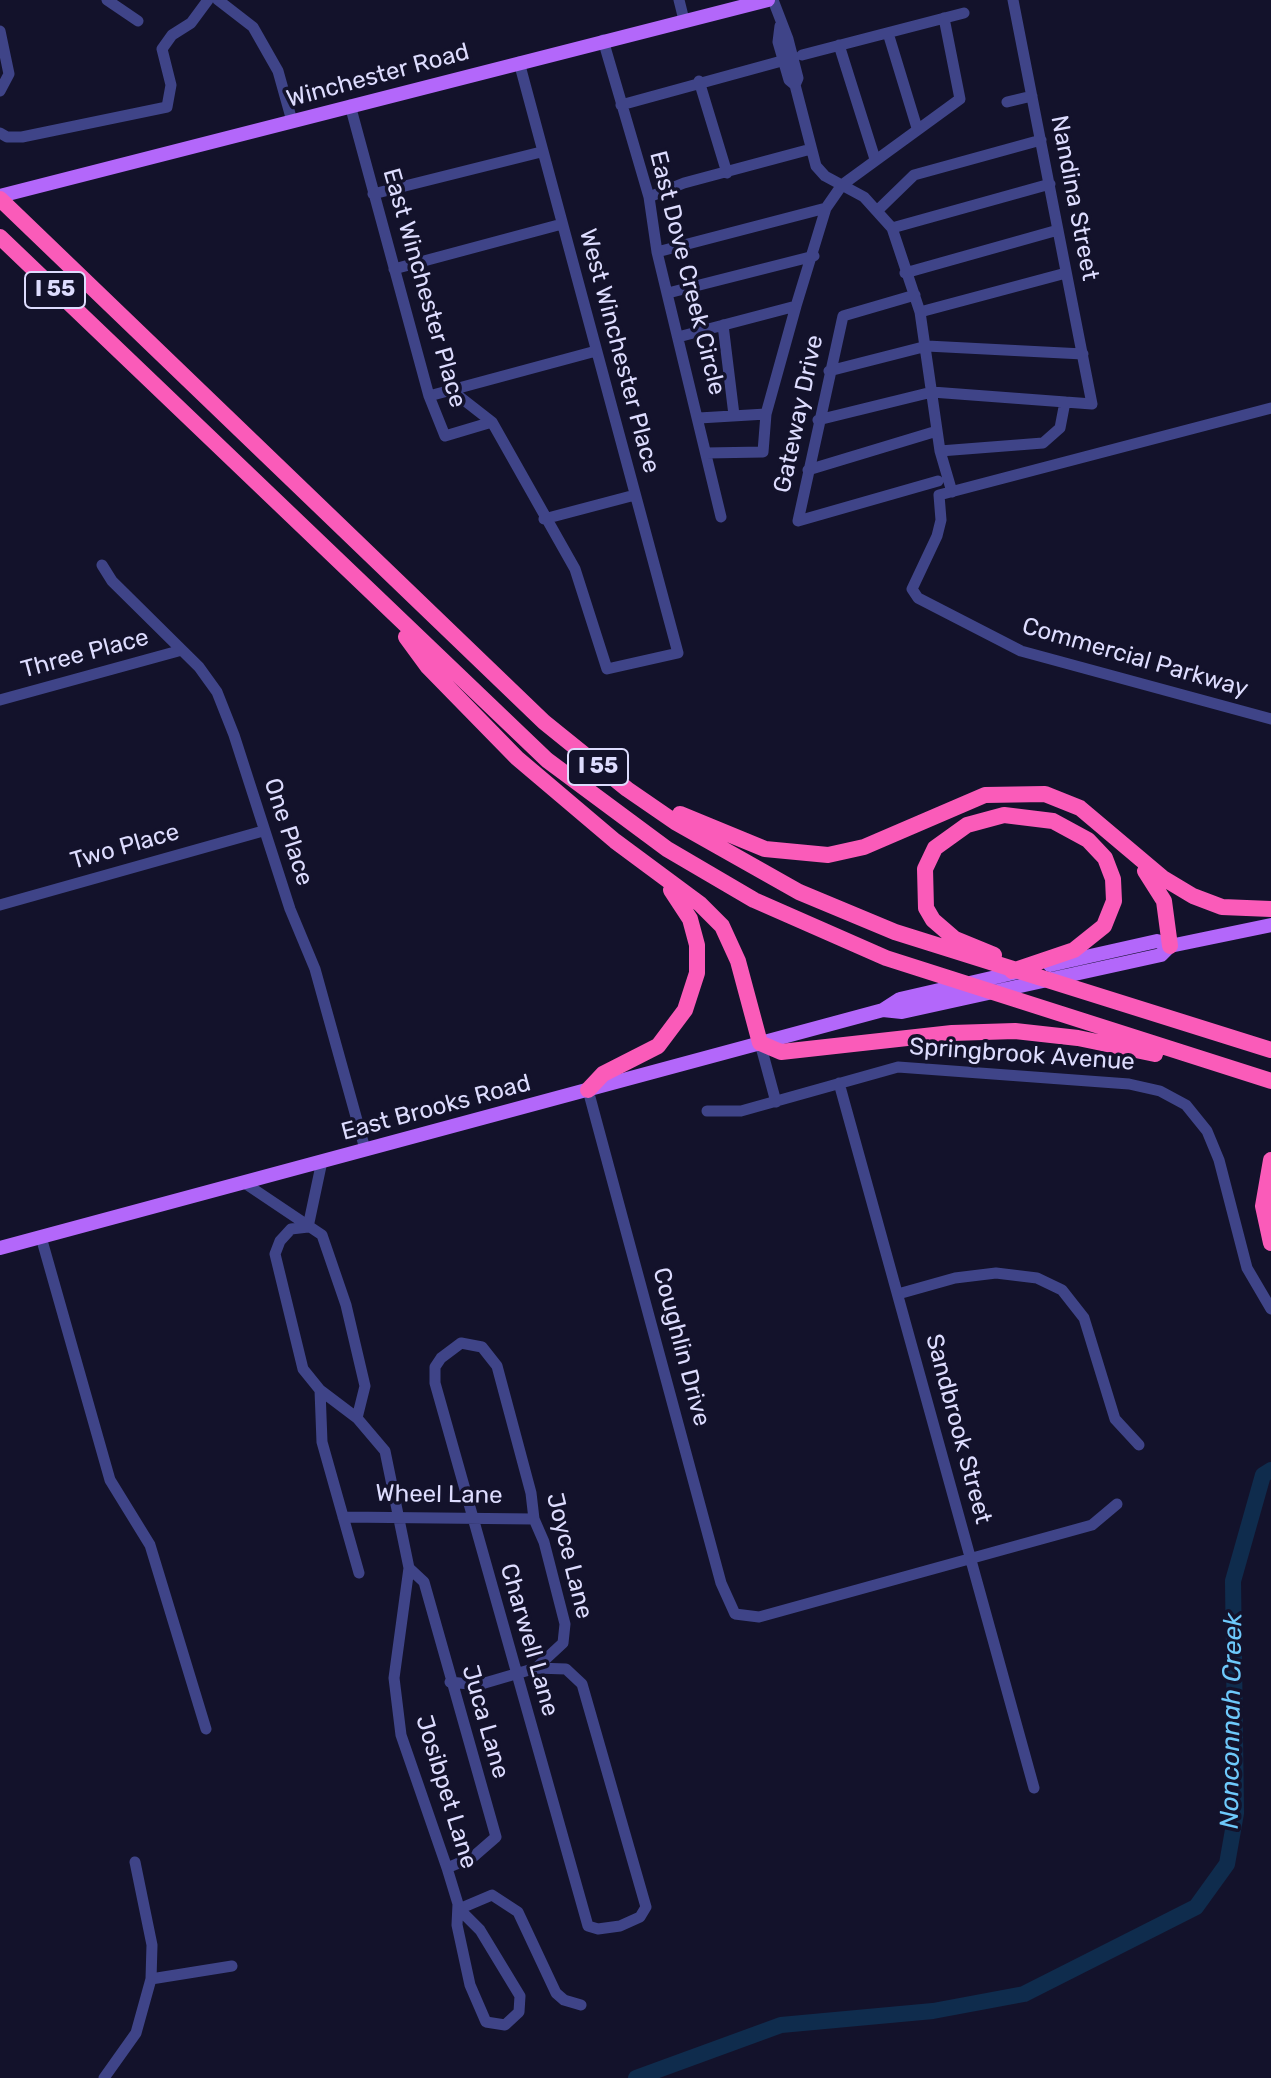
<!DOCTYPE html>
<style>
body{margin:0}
canvas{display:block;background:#13122b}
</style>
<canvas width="1271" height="2078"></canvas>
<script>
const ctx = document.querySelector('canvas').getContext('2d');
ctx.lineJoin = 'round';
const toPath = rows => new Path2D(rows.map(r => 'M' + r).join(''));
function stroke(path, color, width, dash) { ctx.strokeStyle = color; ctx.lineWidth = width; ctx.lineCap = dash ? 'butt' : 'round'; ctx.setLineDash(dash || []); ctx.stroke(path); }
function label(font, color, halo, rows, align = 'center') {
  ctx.font = font + ' Rubik,sans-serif'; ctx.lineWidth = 7; ctx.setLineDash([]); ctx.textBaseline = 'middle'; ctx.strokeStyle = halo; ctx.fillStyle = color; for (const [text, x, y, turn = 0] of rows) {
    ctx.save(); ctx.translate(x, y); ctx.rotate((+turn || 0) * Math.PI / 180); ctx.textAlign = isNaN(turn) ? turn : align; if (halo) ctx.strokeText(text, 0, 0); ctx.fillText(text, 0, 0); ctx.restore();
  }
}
const river = toPath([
 [636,2078,781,2025,933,2011,1024,1994,1196,1907,1227,1864,1236,1813,1233,1581,1263,1475,1271,1470]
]);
const minor = toPath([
 [107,0,138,21],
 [218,0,253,27,278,71,292,121],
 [679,0,684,20],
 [773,0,788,39,798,78,795,85,816,166,825,176,864,197,892,228,920,312,940,451,952,492],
 [780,26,778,42,789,80,795,85],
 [0,31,9,74,0,91],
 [888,33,917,128],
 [603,40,649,197,657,252,721,517],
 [839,45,875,159],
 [802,55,964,13],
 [699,81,727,173],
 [1007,102,1032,96],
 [350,105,429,396,445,436,492,422],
 [621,105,778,62],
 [0,133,7,137,22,137,167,107,171,85,162,49,172,35,191,23,208,0],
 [373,194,541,152],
 [649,197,684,183,811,149],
 [878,210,914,175,1041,140],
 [892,228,1050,184],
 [657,252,826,208],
 [394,269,562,224],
 [905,273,1058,230],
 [668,293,814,256],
 [915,295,843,316,798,521,938,481],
 [920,312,1066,273],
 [723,325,734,415],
 [678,337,796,306],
 [829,371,927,346,1083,354],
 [451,390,492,422,575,569,607,669,678,653,519,62],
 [429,396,596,351],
 [1271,408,939,495,941,520,937,536,912,589,918,598,1021,651,1271,719],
 [699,418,766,414],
 [818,420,932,392,1092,404,1013,0],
 [940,451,1043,443,1060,428,1065,402],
 [706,453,763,452,766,414,796,306,826,208,842,185,960,99,944,18],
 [808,470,937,431],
 [544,519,635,495],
 [102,565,112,581,199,667,217,692,234,735,290,909,315,969,365,1149],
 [0,700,182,650],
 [0,905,263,831],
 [760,1043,776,1102],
 [839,1083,1034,1788],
 [588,1090,721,1583,735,1614,759,1617,1092,1525,1117,1504],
 [707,1111,741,1111,898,1067,1129,1084,1160,1091,1186,1105,1207,1131,1219,1160,1247,1268,1271,1309],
 [243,1182,322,1235,346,1305,365,1386,357,1418],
 [308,1227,291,1229,280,1241,275,1254,303,1369,320,1390,357,1418,385,1451,409,1568,394,1678,401,1735,447,1868,458,1904,459,1909,480,1930,520,1996,519,2012,505,2025,486,2022,470,1985,457,1925,458,1904],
 [308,1227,322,1161],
 [41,1237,110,1480,150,1545,206,1729],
 [898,1294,955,1278,996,1273,1037,1278,1062,1290,1084,1318,1115,1419,1139,1445],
 [461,1343,482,1347,497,1366,531,1493,534,1519,544,1542,565,1624,563,1643,536,1668,566,1669,582,1684,646,1907,640,1917,620,1926,598,1929,588,1926,435,1383,435,1367,441,1358,461,1343],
 [320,1390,322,1442,359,1573],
 [343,1517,534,1519],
 [409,1568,424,1582,496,1837,473,1857,447,1868],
 [450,1682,478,1685,536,1668],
 [135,1862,152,1945,151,1979],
 [459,1909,492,1895,518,1912,556,1993,564,2000,581,2005],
 [104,2078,136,2033,151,1979,232,1966]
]);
const major = toPath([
 [0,196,768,0],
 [1050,965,1157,941,1170,946],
 [883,1010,902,1012,1161,955,1170,946,1271,925],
 [0,1248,883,1010,900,999,1022,971]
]);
const highway = toPath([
 [0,199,544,722,627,789,675,822,799,892,895,932,1271,1050],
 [0,237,547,760,667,849,754,900,886,958,1271,1081],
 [406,637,428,667,517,758,615,841,700,904,722,926,738,961,760,1043,781,1052,952,1033,1015,1031,1078,1038,1155,1054],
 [680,814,765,849,828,855,864,847,985,795,1045,794,1080,808,1163,878,1193,896,1222,907,1271,909],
 [1145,871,1164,901,1170,946],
 [994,955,955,939,933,920,926,908,925,869,935,848,967,825,1004,815,1053,821,1088,840,1105,858,1113,879,1114,901,1104,926,1074,950,1012,971],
 [588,1090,603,1074,658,1046,685,1010,697,973,697,945,690,919,671,890],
 [1271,1160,1263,1206,1271,1243]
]);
const shields = [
 [55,290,60],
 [598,767,60]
];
const shieldNames = [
 ["I 55",55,290],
 ["I 55",598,767]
];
const streetNames = [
 ["Winchester Road",378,76,-15],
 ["Nandina Street",1074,198,79],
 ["East Dove Creek Circle",687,273,76],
 ["East Winchester Place",424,288,74],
 ["West Winchester Place",619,351,75],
 ["Gateway Drive",799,414,-78],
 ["Three Place",85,654,-15],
 ["Commercial Parkway",1135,658,16],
 ["One Place",288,832,72],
 ["Two Place",125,847,-16],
 ["Springbrook Avenue",1022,1055,4],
 ["East Brooks Road",436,1108,-15],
 ["Coughlin Drive",681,1347,75],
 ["Sandbrook Street",958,1429,75],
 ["Wheel Lane",439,1495,1],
 ["Joyce Lane",569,1556,76],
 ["Charwell Lane",529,1640,74],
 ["Juca Lane",485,1722,74],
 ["Josibpet Lane",446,1792,73]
];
const waterNames = [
 ["Nonconnah Creek",1232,1721,-89]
];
stroke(river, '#0f2c4d', 16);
stroke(minor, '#3f4488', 11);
stroke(major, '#b367fa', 14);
stroke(highway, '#fa5bb9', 16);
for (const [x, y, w] of shields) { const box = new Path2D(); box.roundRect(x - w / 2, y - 18, w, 36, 6); ctx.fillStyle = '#13122b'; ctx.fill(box); stroke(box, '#dddcfe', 2); }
label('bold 22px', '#dddcfe', null, shieldNames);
label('24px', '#dddcfe', '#13122b', streetNames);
label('italic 26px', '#6ec9fb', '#13122b', waterNames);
</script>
